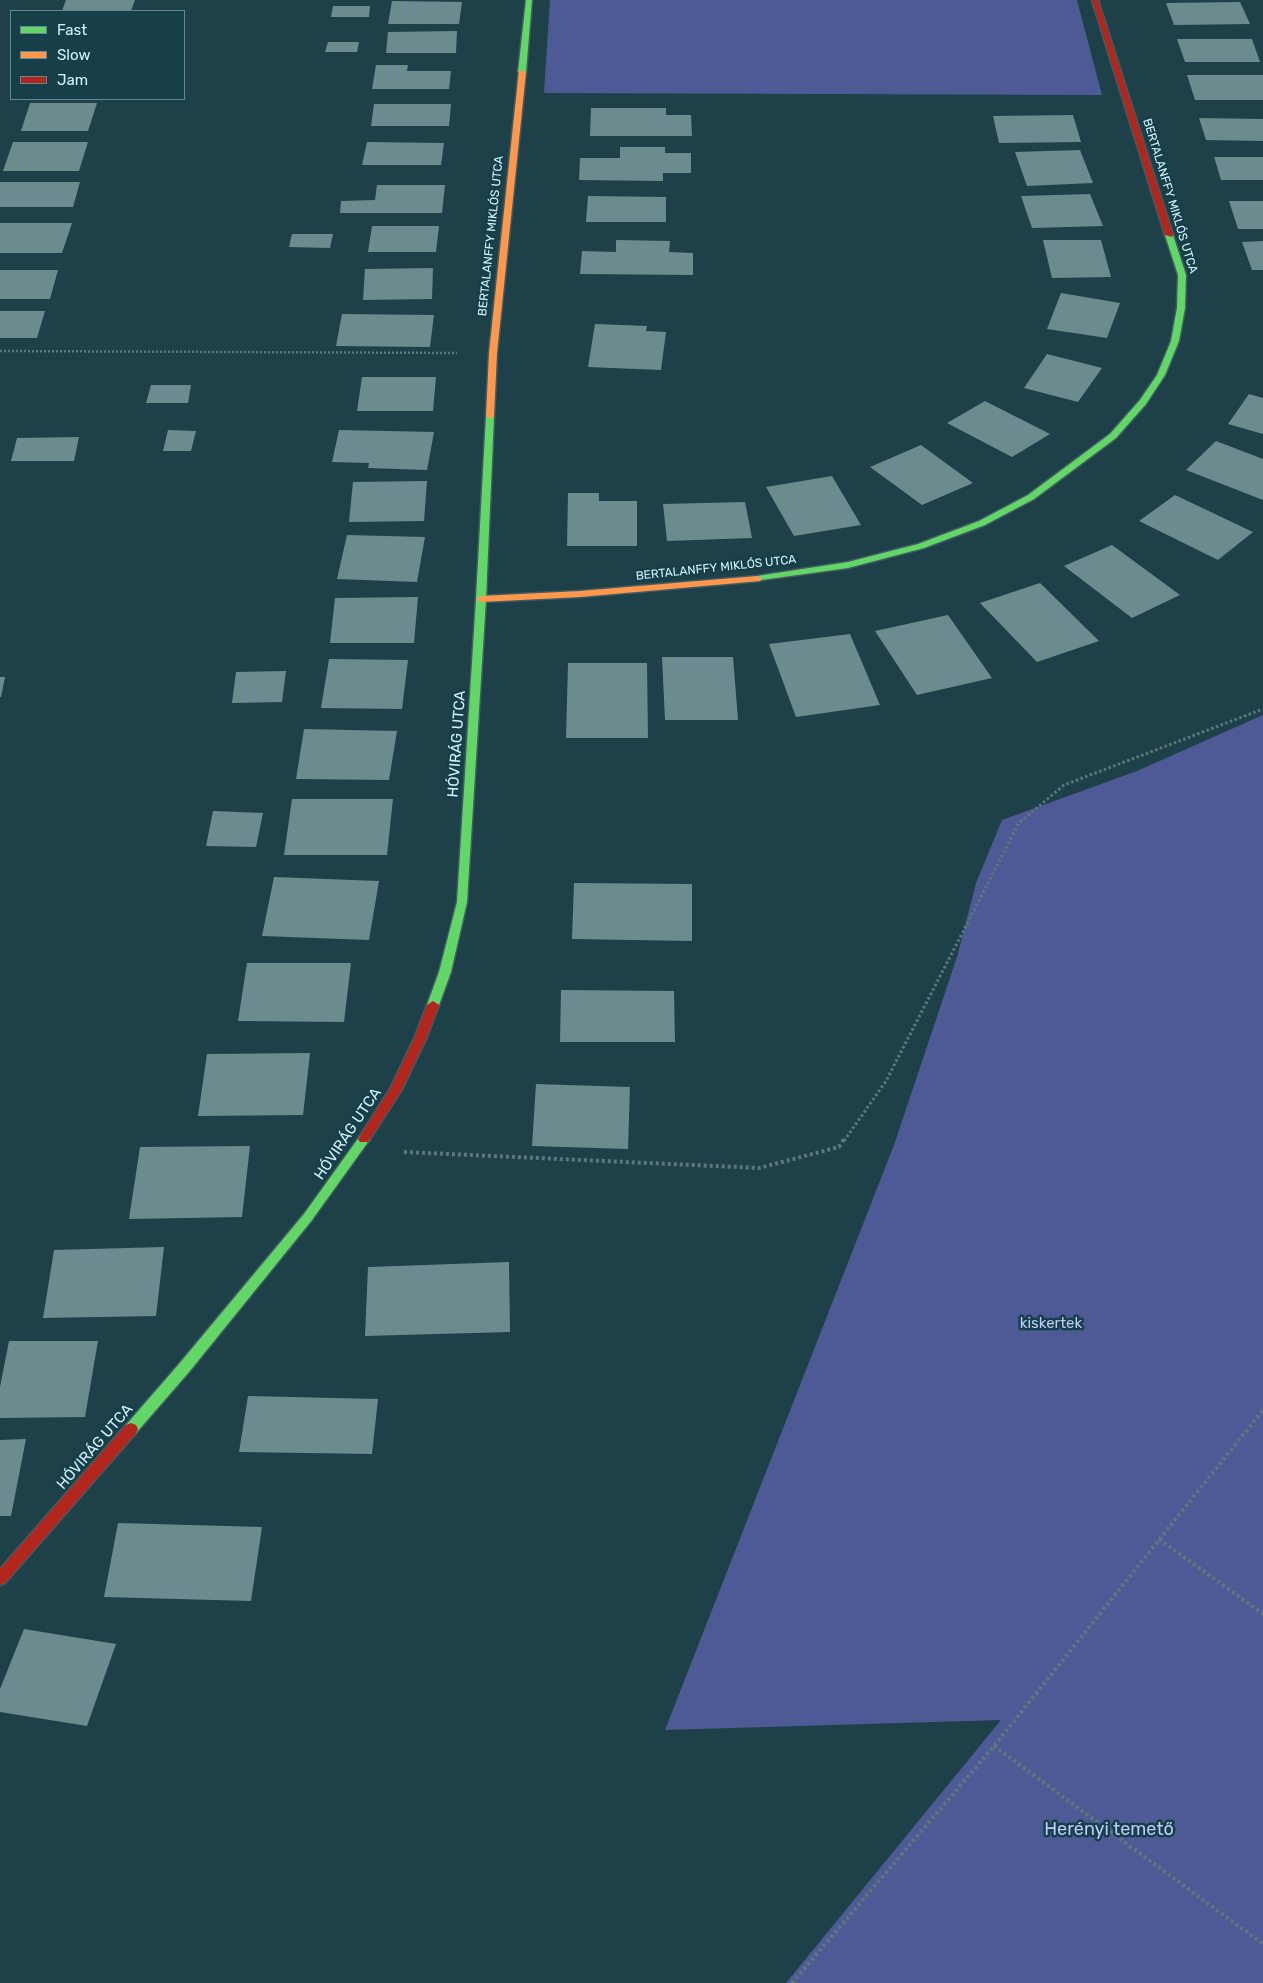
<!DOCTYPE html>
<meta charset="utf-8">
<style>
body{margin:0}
#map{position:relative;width:1263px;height:1983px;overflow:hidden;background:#1e4048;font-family:Rubik,sans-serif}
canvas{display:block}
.legend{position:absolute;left:10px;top:10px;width:175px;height:90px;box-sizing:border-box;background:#173f49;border:1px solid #618791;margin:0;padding:6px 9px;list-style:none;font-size:15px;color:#cff3fd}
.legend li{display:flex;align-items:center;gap:10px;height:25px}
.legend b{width:25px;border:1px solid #618791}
</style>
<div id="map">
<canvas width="1263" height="1983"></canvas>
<ul class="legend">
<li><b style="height:6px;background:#63d668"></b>Fast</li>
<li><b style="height:6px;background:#ff974d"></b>Slow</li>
<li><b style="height:6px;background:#b3261e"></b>Jam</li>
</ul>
</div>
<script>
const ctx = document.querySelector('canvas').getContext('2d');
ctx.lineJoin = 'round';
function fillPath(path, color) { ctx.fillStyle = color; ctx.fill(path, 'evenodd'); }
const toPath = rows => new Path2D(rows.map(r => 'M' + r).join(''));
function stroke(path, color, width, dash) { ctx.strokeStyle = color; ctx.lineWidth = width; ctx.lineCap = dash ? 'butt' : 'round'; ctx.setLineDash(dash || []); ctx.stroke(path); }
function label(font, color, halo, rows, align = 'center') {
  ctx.font = font + ' Rubik,sans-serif'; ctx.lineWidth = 5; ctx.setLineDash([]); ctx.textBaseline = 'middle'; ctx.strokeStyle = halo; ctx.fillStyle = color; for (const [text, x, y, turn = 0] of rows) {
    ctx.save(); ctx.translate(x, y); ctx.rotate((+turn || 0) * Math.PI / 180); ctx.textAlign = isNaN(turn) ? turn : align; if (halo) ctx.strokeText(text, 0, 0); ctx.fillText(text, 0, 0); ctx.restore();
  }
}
const green = toPath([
 [550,0,1077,0,1102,95,544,93],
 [1263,715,1263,1983,786,1983,1001,1720,665,1730,894,1145,957,957,976,883,1002,820,1137,771]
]);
const building = toPath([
 [66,0,135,0,131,11,62,11],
 [392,1,462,2,459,24,388,24],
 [1240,2,1250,24,1174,25,1166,3],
 [333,6,370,6,369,17,331,17],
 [457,31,456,53,386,53,388,32],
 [1177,39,1252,39,1260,62,1185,62],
 [328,42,359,42,357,52,325,52],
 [376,65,408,65,407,71,451,71,449,89,372,89],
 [1187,75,1263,75,1263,100,1195,100],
 [30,103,97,103,88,131,21,131],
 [374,104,451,104,449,126,371,126],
 [591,108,666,108,666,115,691,115,692,136,590,136],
 [1073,115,1081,142,999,143,993,116],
 [1199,118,1263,119,1263,141,1206,140],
 [13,142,88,142,79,171,3,171],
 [367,142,444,143,441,165,362,165],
 [620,147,665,147,665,153,691,153,691,173,663,173,663,181,579,180,580,158,620,158],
 [1080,150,1093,183,1027,186,1015,152],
 [1214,157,1263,157,1263,180,1221,180],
 [0,182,80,182,73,207,0,207],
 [377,185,445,185,442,213,340,213,341,201,375,200],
 [1090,194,1103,226,1032,228,1021,196],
 [588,196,666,197,666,222,586,222],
 [1229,201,1263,201,1263,229,1238,229],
 [0,223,72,223,62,253,0,253],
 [372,226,439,226,436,252,368,252],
 [292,234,333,234,330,248,289,247],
 [616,240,670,241,669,252,693,253,693,275,580,274,582,251,616,252],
 [1043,240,1101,240,1111,277,1052,278],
 [1263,241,1263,270,1252,270,1242,242],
 [433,268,432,299,363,300,365,269],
 [0,270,58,270,50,299,0,299],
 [1061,293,1120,303,1107,338,1047,329],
 [0,311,45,311,37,338,0,338],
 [342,314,434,315,430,347,336,346],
 [595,324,647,326,646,331,666,332,661,370,588,367],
 [1047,354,1102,368,1078,402,1024,388],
 [362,377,436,377,433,411,357,411],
 [151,385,191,385,188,403,146,403],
 [1249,394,1263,398,1263,434,1228,424],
 [985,401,1050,434,1012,457,947,423],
 [168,430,196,431,191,451,163,451],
 [339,430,434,432,427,470,368,468,369,463,332,462],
 [79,437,74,461,11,461,17,438],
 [1216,441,1263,459,1263,500,1186,470],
 [921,445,973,483,922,505,870,467],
 [832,476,861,525,794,536,766,487],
 [427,481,424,521,349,522,353,482],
 [568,493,599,493,599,501,637,501,637,546,567,546],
 [1175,495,1253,532,1218,560,1139,521],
 [745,502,752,538,667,541,663,504],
 [347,535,425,537,417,582,337,579],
 [1112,545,1180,595,1132,618,1064,566],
 [1040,583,1099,641,1037,662,980,603],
 [418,597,414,643,330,643,335,598],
 [948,615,992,678,917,695,875,631],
 [850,634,880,705,796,717,769,644],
 [662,657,733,657,738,720,665,720],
 [329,659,408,660,402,709,321,708],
 [568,663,647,663,648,738,566,738],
 [286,671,282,702,232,703,236,672],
 [0,677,5,677,1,697,0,697],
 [304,729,397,731,389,780,296,779],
 [292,799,393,799,387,855,284,855],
 [213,811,263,813,256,847,206,846],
 [274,877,379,881,369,940,262,936],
 [574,883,692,884,692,941,572,939],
 [247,963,351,963,344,1022,238,1021],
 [561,990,674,991,675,1042,560,1042],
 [310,1053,303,1115,198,1116,207,1054],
 [536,1084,630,1087,628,1149,532,1146],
 [250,1146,242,1217,129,1219,140,1147],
 [164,1247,156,1316,43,1318,54,1250],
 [509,1262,510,1332,365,1336,368,1267],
 [9,1341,98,1341,85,1417,0,1418,0,1387],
 [248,1396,378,1399,372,1454,239,1452],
 [26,1439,11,1516,0,1516,0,1440],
 [118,1523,262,1527,251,1601,104,1597],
 [24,1629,116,1644,87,1726,0,1712,0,1689]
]);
const pathFar2 = toPath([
 [0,351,457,353]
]);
const pathFar1 = toPath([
 [844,1141,886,1081,1019,823,1064,785,1263,709]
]);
const path = toPath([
 [404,1152,759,1168,839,1147,844,1139],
 [1159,1539,1263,1614],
 [994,1746,1263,1944],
 [792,1983,994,1746,1263,1410]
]);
const fast = toPath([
 [526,0,532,0,526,72,522,74,518,72,526,0],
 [1166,233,1173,235,1186,275,1185,308,1179,341,1165,375,1146,404,1116,438,1034,499,985,525,924,548,848,568,754,581,752,579,757,576,848,562,918,544,979,521,1028,495,1110,434,1140,400,1157,375,1171,341,1177,308,1178,275,1165,235,1166,233],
 [490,413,494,416,486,599,467,902,451,972,439,1005,433,1009,427,1005,439,972,457,902,476,599,486,416,490,413],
 [364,1134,368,1136,370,1139,368,1142,312,1220,189,1372,136,1433,131,1435,126,1433,124,1429,126,1425,179,1364,304,1214,360,1136,364,1134]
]);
const slow = toPath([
 [519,70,526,72,497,353,494,416,490,419,486,416,489,353,519,70],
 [757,576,762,579,760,581,580,597,481,602,476,599,481,596,580,591,757,576]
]);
const jam = toPath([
 [1092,0,1098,0,1173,235,1172,237,1165,235,1092,0],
 [433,1001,439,1005,426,1039,401,1091,368,1142,360,1142,358,1139,360,1136,390,1089,414,1039,427,1005,433,1001],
 [131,1423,136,1425,138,1429,136,1433,5,1583,0,1585,0,1569,126,1425,131,1423]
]);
const farStreetnames = [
 ["BERTALANFFY MIKLÓS UTCA",1170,196,73],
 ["BERTALANFFY MIKLÓS UTCA",491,236,-84],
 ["BERTALANFFY MIKLÓS UTCA",716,568,-6]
];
const streetNames = [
 ["HÓVIRÁG UTCA",457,744,-86],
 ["HÓVIRÁG UTCA",348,1134,-56],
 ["HÓVIRÁG UTCA",95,1447,-49]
];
const parkNames = [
 ["kiskertek",1051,1324]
];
const nearParknames = [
 ["Herényi temető",1109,1830]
];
fillPath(green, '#4e5a95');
fillPath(building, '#6c8b8e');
stroke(fast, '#415c62', 3);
stroke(slow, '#415c62', 3);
stroke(jam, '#415c62', 3);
stroke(pathFar2, '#5d777e', 2.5, [2, 2]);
stroke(pathFar1, '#5d777e', 3, [2.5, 2.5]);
stroke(path, '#5d777e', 4, [3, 3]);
fillPath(fast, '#63d668');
fillPath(slow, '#ff974d');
fillPath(jam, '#b3261e');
label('12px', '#cff3fd', '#173f49', farStreetnames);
label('15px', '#cff3fd', '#173f49', streetNames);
label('15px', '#c0cafb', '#173f49', parkNames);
label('18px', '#c0cafb', '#173f49', nearParknames);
</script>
